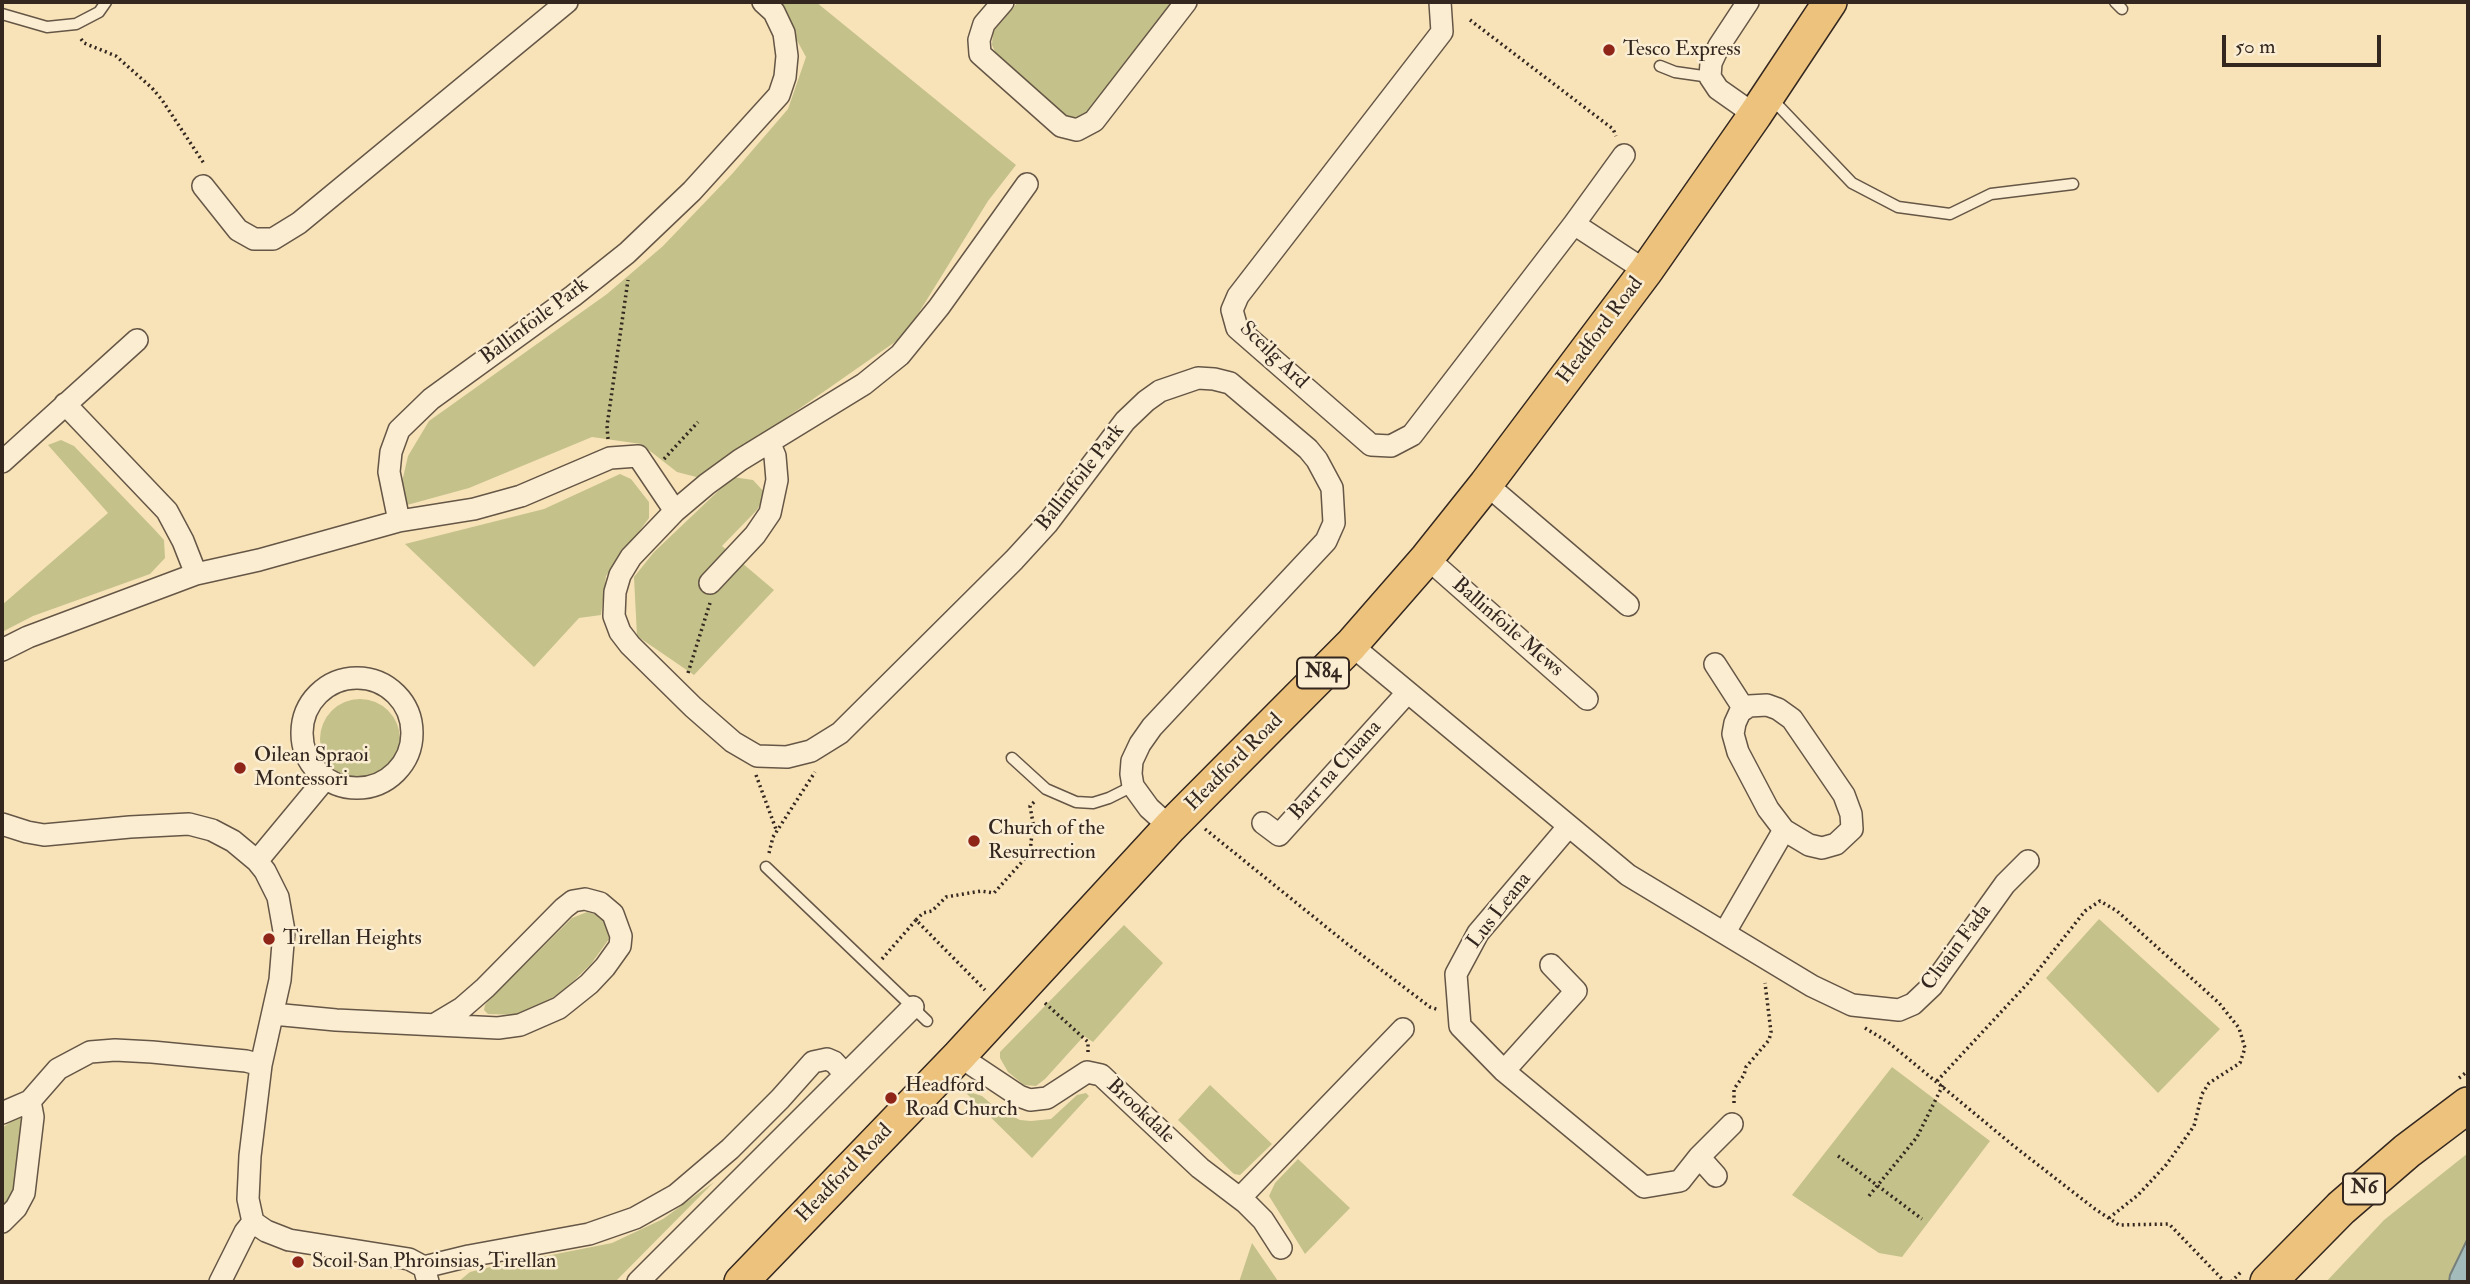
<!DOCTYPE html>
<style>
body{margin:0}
#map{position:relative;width:2470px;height:1284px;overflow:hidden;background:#f8e3b9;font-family:"IM FELL Double Pica",serif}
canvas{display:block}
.frame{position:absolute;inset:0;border:4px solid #34271f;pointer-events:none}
.scale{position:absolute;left:2222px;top:35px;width:159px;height:32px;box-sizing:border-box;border:4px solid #34271f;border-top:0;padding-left:9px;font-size:21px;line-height:24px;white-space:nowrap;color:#34271f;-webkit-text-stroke:5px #faedd2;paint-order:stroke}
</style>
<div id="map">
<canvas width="2470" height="1284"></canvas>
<div class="frame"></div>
<div class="scale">50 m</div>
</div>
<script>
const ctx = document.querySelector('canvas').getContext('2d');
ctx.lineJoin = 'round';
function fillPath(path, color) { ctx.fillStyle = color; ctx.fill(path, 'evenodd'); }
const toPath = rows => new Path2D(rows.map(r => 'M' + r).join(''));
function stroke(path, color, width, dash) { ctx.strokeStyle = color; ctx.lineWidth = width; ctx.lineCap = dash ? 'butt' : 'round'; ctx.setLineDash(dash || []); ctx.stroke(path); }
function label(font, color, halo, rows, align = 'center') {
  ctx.font = font + ' "IM FELL Double Pica",serif'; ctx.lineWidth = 5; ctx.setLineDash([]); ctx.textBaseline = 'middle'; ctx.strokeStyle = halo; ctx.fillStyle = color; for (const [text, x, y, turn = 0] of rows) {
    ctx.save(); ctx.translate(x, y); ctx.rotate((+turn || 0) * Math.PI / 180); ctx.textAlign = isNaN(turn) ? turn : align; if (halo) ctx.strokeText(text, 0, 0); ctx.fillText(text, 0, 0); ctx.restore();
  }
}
const green = toPath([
 [776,2,816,2,1016,165,988,201,905,335,700,478,677,472,641,444,592,437,469,488,396,508,408,456,429,421,607,294,663,246,732,174,788,109,806,57],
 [1018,2,1176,2,1089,113,1077,118,1063,115,998,58,992,45,993,32],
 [61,440,74,446,154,529,164,540,165,558,150,574,33,616,2,632,2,605,108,513,48,445],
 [620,474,631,479,649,502,649,518,606,576,601,615,579,618,534,667,405,544,544,509],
 [733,477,753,480,766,494,757,510,722,546,774,590,694,675,637,636,634,577,654,552],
 '320 739a40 40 0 1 1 80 0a40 40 0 1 1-80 0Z',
 [587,912,602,916,608,925,609,939,591,964,563,991,535,1009,520,1015,488,1014,484,1010,485,1005,489,1000,572,918],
 [2099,919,2220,1029,2158,1093,2046,978],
 [1124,925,1163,963,1093,1042,1084,1036,1045,1079,1036,1086,1024,1085,1008,1072,1000,1058,1000,1052],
 [1892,1067,1990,1141,1902,1257,1879,1253,1792,1195],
 [1210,1085,1272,1144,1240,1175,1234,1174,1178,1120],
 [963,1090,982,1096,996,1108,1020,1120,1031,1121,1051,1119,1077,1095,1086,1093,1089,1096,1032,1158],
 [18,1117,26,1121,14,1199,2,1211,2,1128],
 [2468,1153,2468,1282,2326,1282,2384,1220],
 [1298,1159,1350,1208,1305,1254,1269,1196,1275,1183],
 [714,1182,615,1282,458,1282,470,1272,490,1267,612,1243,663,1219],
 [1252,1243,1278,1281,1277,1282,1239,1282]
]);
const water = toPath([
 [2468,1238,2468,1282,2449,1282,2450,1275,2468,1238]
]);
const path = toPath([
 [1470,20,1613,129,1616,136],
 [81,39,84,43,116,56,152,88,162,100,205,165],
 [608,439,607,426,628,280],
 [664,459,698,422],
 [688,673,710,603],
 [756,775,777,832],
 [1205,829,1346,943,1430,1007,1439,1010],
 [769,853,773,837,815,772],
 [916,920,923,913,932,911,946,897,981,891,994,893,1030,853,1033,823,1030,806,1035,801],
 [882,959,916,920,985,990],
 [1045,1003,1088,1042,1088,1054],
 [1865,1028,1888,1042,2015,1147,2095,1209,2119,1225,2169,1224,2224,1281],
 [2459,1078,2468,1071],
 [1937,1081,2028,983,2085,911,2100,901,2117,911,2219,1003,2239,1028,2245,1048,2240,1063,2209,1083,2202,1094,2194,1126,2166,1165,2138,1195,2109,1218],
 [1734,1103,1734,1089,1744,1075,1746,1067,1769,1040,1771,1032,1765,983],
 [1838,1156,1922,1219],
 [1869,1196,1917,1137,1943,1085],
 [2231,1282,2242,1271]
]);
const service = toPath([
 [2115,2,2122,9],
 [2,14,47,27,76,24,99,12,106,2],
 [1660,66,1675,72,1710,77],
 [1772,99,1852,183,1898,207,1950,214,1991,194,2073,184],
 [1012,758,1046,789,1076,802,1093,803,1109,798,1133,786],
 [766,867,927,1021]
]);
const minor = toPath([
 [1003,2,984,24,979,40,980,54,1061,126,1077,130,1094,121,1186,2],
 [1440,2,1442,32,1238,296,1232,310,1237,328,1371,445,1391,446,1412,435,1574,224,1646,271],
 [1748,2,1719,46,1711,63,1710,77,1718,89,1755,115],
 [1027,184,939,307,900,355,864,384,740,460,707,484,675,511,631,557,620,575,615,592,614,616,620,632,630,645,693,707,733,742,757,756,787,757,811,751,840,733,1014,560,1047,524,1125,421,1146,401,1160,391,1198,378,1214,379,1230,383,1308,449,1317,460,1332,488,1334,523,1326,541,1152,727,1140,744,1132,761,1131,774,1133,786,1149,808,1170,827],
 [203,186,238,230,254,239,273,239,299,223,567,2],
 [1574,224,1624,155],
 [65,404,167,511,183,541,196,574],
 [2,462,137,340],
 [1486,484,1628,605],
 [399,521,389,472,391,452,399,430,431,399,573,296,627,253,692,191,779,95,785,77,787,56,784,33,774,12,763,2],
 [1427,558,1587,699],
 [710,583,755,535,770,513,777,480,775,456,770,444],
 [1351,645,1628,875,1812,986,1852,1005,1899,1010,1913,1004,1932,986,2005,884,2028,861],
 [2,650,28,637,196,574,259,560,399,521,474,509,521,496,610,458,638,456,675,511],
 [1715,664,1744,709],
 '302 733a55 55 0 1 1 110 0a55 55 0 1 1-110 0Z',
 [1767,705,1778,709,1792,719,1844,795,1851,814,1852,829,1836,844,1822,848,1809,845,1784,830,1768,809,1738,752,1733,734,1735,723,1740,712,1749,706,1767,705],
 [1263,823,1279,835,1407,693],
 [2,824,27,832,44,835,130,827,189,824,212,830,233,841,257,861,265,871,278,897,284,931,280,980,261,1065,250,1156,248,1199,253,1222,266,1231,289,1240,409,1259,424,1267,428,1282],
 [1568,827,1478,933,1456,974,1460,1026,1504,1071,1644,1187,1680,1181,1699,1157,1732,1124],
 [257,861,325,779],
 [1725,932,1784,830],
 [273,1014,336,1020,498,1028,520,1025,559,1008,589,984,605,967,620,946,621,936,613,914,600,903,585,899,573,901,564,908,485,988,462,1008,437,1023],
 [959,1056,1019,1096,1030,1100,1047,1098,1087,1072,1101,1075,1200,1168,1246,1203,1263,1220,1281,1248],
 [1504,1071,1576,991,1551,965],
 [2,1113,30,1101,58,1069,90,1052,115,1050,152,1052,246,1061,261,1065],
 [1699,1157,1716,1176],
 [1240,1198,1403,1029],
 [2,1222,16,1208,24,1193,33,1117,30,1101],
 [424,1267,469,1256,589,1234,635,1218,676,1195,730,1149,780,1099,813,1062,827,1059,834,1062,845,1074],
 [220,1282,245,1232,253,1222],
 [638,1282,913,1007]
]);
const primary = toPath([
 [741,1282,959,1056,1170,827,1351,645,1427,558,1486,484,1646,271,1755,115,1830,2]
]);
const trunk = toPath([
 [2268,1282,2341,1208,2407,1151,2468,1105]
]);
const markers = [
 [1609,50,7,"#8f2418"],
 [240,768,7,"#8f2418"],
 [974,841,7,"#8f2418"],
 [269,939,7,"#8f2418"],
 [891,1098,7,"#8f2418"],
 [298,1262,7,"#8f2418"]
];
const shields = [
 [1323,673,52],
 [2364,1189,42]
];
const shieldNames = [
 ["N84",1323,673],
 ["N6",2364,1189]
];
const poiNames = [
 ["Tesco Express",1623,50],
 ["Oilean Spraoi",254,756],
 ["Montessori",254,780],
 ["Church of the",988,829],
 ["Resurrection",988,853],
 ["Tirellan Heights",283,939],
 ["Headford",905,1086],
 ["Road Church",905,1110],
 ["Scoil San Phroinsias, Tirellan",312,1262]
];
const streetNames = [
 ["Ballinfoile Park",535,322,-37],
 ["Headford Road",1601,331,-53],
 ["Sceilg Ard",1273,356,44],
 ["Ballinfoile Park",1081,478,-52],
 ["Ballinfoile Mews",1507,628,41],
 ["Headford Road",1235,763,-45],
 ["Barr na Cluana",1336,771,-48],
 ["Lus Leana",1500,911,-52],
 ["Cluain Fada",1957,948,-53],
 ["Brookdale",1140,1112,43],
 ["Headford Road",845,1174,-46]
];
fillPath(green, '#c4c18a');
fillPath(water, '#a3bbba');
stroke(water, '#77807c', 2);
stroke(service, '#655646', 13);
stroke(minor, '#655646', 24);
stroke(primary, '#34271f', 36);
stroke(trunk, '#34271f', 38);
stroke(path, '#34271f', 3.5, [2, 3.5]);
stroke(service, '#faedd2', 10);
stroke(minor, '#faedd2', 21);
stroke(primary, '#ecc27c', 33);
stroke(trunk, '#ecc27c', 35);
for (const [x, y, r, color] of markers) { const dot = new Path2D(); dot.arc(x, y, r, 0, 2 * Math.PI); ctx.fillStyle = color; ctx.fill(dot); stroke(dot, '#faedd2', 2.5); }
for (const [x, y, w] of shields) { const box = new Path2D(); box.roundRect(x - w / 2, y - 15.5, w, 31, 5); ctx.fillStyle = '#faedd2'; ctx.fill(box); stroke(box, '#34271f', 2); }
label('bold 19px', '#34271f', null, shieldNames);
label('21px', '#34271f', '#faedd2', poiNames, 'left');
label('21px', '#34271f', '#faedd2', streetNames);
</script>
